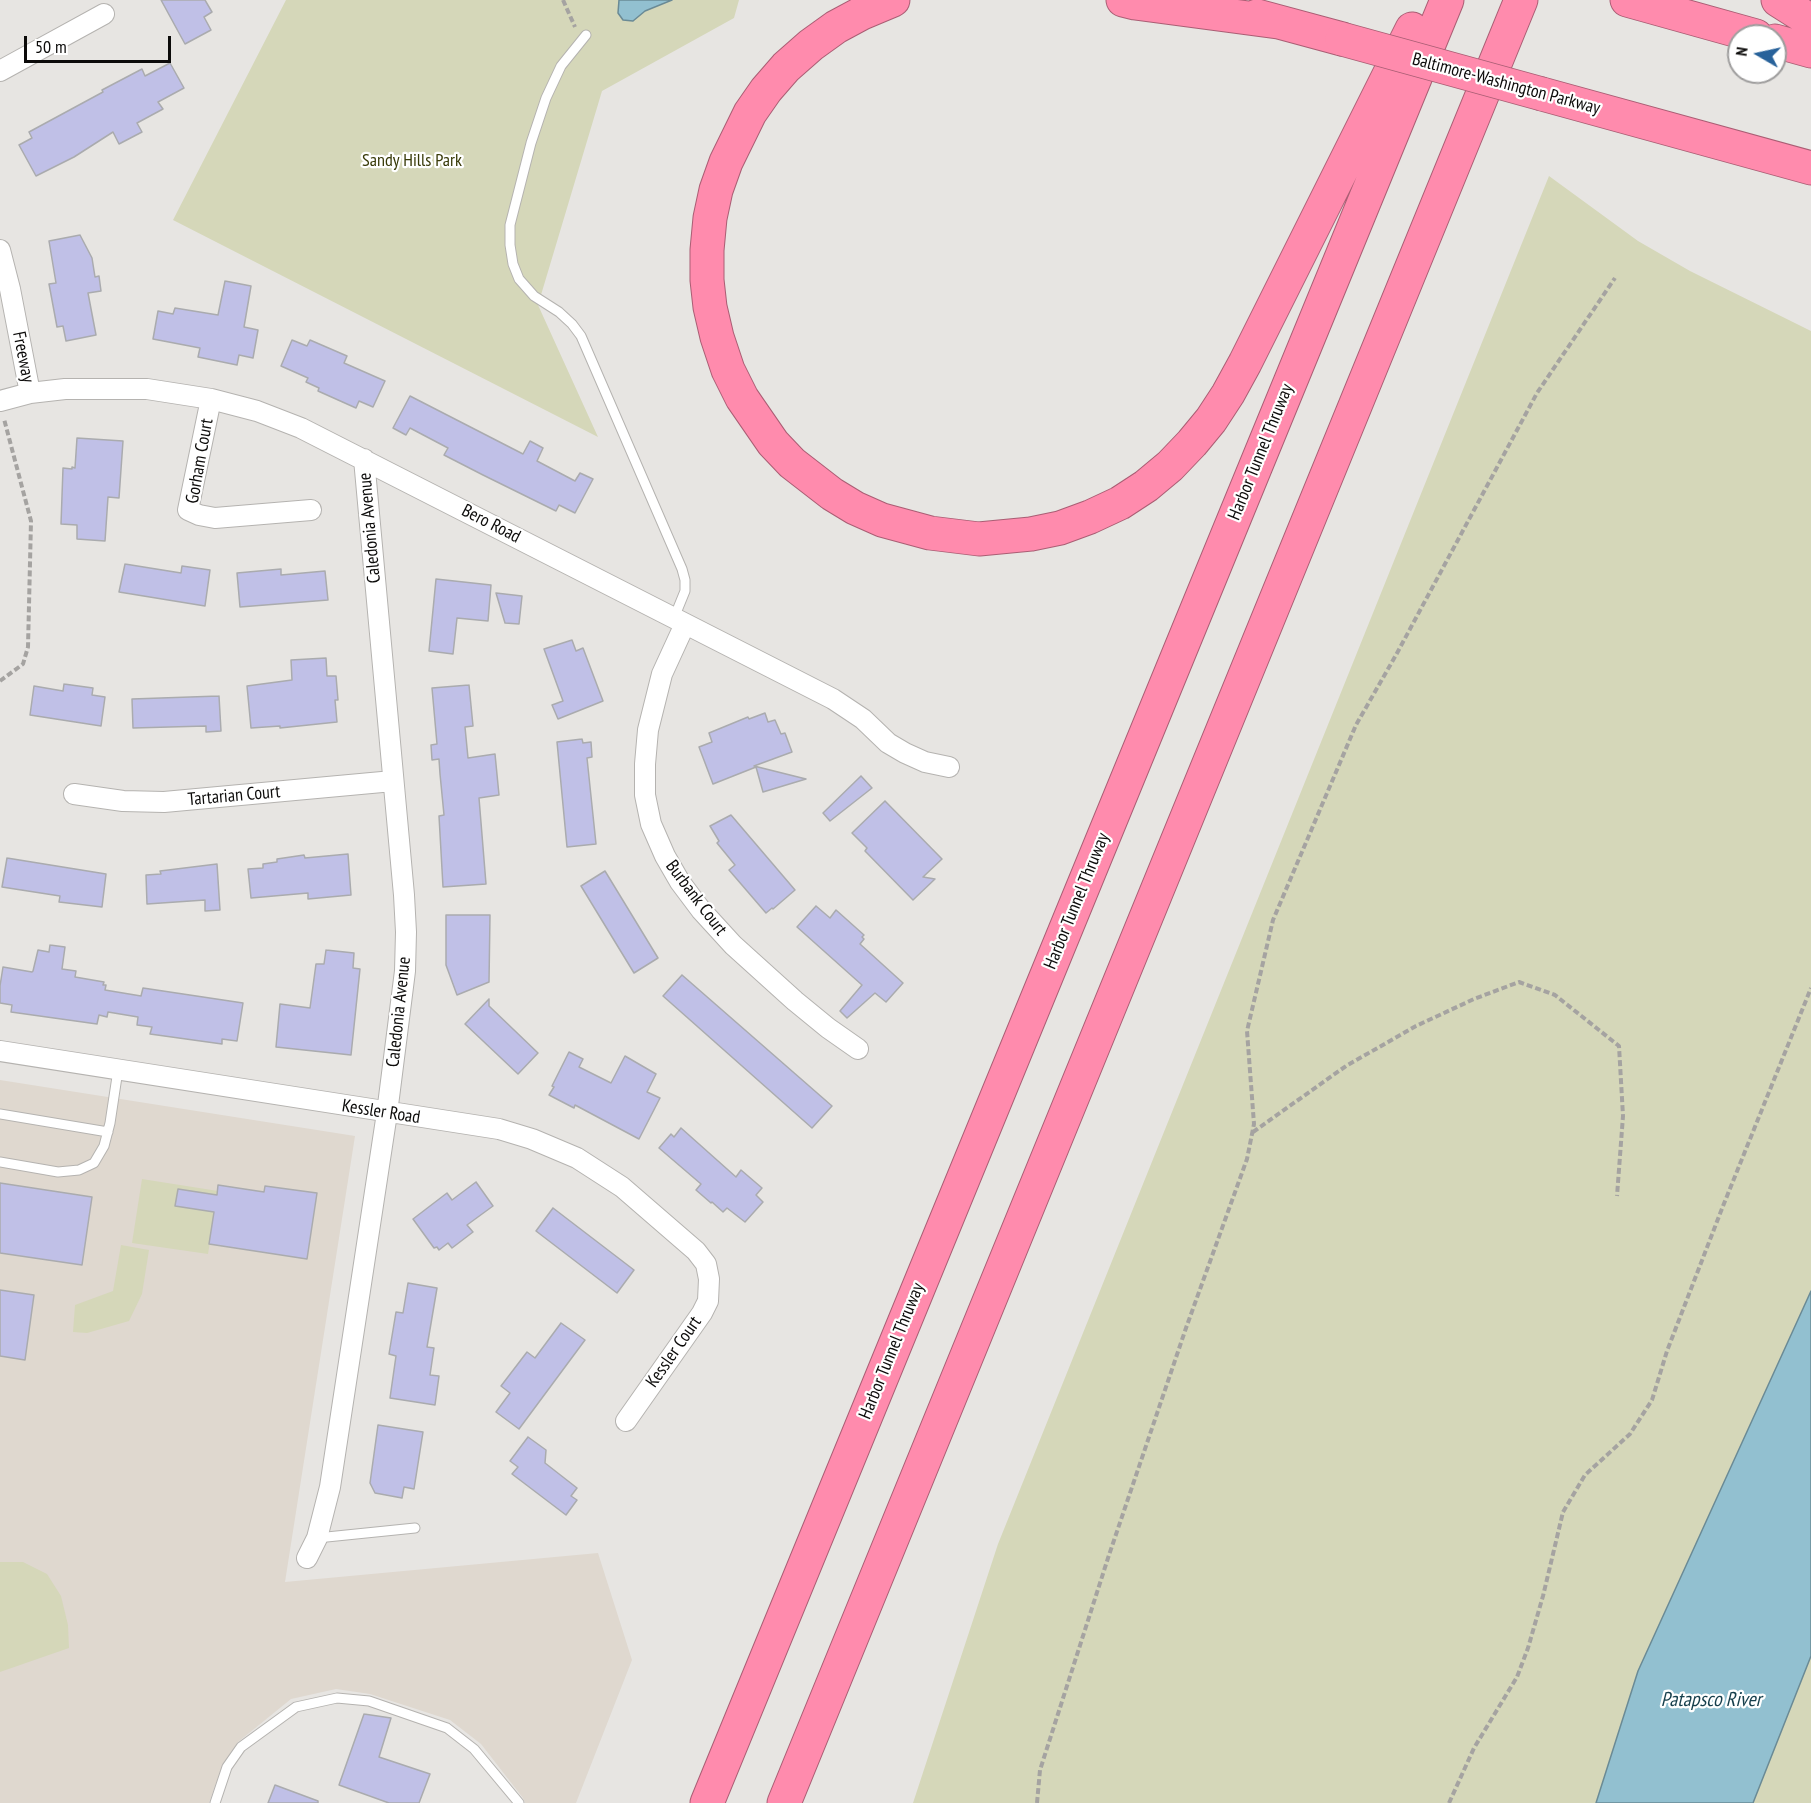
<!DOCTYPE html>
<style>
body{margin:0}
#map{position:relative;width:1811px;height:1803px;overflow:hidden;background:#e7e5e2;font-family:"PT Sans Narrow",sans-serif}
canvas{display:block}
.north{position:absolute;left:1727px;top:24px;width:60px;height:60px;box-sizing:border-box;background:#fff;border:2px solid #9e9d9d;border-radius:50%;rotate:279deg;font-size:16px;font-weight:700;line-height:24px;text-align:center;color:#0c0b0a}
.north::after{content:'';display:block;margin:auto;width:21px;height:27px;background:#28629a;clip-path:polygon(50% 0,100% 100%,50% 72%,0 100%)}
.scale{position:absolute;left:24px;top:36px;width:147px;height:27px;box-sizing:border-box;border:3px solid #0c0b0a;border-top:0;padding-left:8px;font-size:18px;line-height:21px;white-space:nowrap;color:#0c0b0a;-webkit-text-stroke:4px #fff;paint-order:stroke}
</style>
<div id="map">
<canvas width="1811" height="1803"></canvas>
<div class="north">N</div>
<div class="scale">50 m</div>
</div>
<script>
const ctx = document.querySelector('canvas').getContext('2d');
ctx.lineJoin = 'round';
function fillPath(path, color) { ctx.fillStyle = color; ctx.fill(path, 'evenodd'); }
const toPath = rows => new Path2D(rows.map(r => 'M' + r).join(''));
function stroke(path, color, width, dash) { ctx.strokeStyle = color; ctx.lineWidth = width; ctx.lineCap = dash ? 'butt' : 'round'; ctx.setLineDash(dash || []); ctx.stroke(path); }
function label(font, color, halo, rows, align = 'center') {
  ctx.font = font + ' "PT Sans Narrow",sans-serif'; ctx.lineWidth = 4.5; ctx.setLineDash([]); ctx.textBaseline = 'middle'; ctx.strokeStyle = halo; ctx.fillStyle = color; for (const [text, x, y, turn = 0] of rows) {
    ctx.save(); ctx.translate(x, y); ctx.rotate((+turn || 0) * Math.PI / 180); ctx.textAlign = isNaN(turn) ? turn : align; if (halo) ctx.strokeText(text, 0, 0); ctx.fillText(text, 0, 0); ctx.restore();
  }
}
const built = toPath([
 [0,1080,355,1136,285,1582,598,1553,632,1660,576,1803,525,1803,523,1798,481,1744,450,1720,370,1694,336,1689,291,1699,238,1742,223,1764,209,1803,0,1803]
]);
const green = toPath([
 [286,0,739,0,734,18,602,91,538,305,598,437,173,220],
 [1549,176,1638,241,1690,271,1811,331,1811,1803,913,1803,998,1544],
 [142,1179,218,1191,208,1254,132,1243],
 [121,1245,149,1250,142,1294,129,1321,87,1333,73,1332,75,1305,113,1291],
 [0,1562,23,1562,47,1574,61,1596,68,1625,69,1648,0,1672]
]);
const water = toPath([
 [619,0,672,0,645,11,633,21,623,20,618,13,619,0],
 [1811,1291,1811,1656,1753,1803,1596,1803,1638,1671,1811,1291]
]);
const building = toPath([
 [161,0,205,0,212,12,204,17,211,30,185,44,161,0],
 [170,63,184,88,158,102,163,109,137,123,142,132,119,144,113,132,74,157,36,176,19,145,32,138,29,132,103,92,102,90,142,69,145,76,170,63],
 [80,235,92,258,95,277,99,276,101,291,88,293,96,335,66,341,63,326,57,327,49,284,56,283,49,241,80,235],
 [225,281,251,286,244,327,258,330,253,358,239,355,237,365,198,357,200,348,153,339,158,311,173,314,175,308,218,315,225,281],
 [292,340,307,346,310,340,347,356,344,363,385,381,373,407,359,401,356,408,318,391,319,388,306,382,308,378,281,366,292,340],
 [410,396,523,454,530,441,543,448,537,461,575,481,580,473,593,479,575,513,559,505,556,511,483,475,444,455,448,448,410,428,406,435,393,428,410,396],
 [77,438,123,441,119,498,108,497,105,541,77,539,77,525,61,524,63,468,72,469,72,467,75,468,77,438],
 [125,564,181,573,182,566,210,570,205,606,119,592,125,564],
 [281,569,281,575,325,571,328,600,240,607,237,573,281,569],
 [436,579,491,585,488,621,457,618,453,654,429,651,436,579],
 [496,593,522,596,519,624,505,623,496,593],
 [572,640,576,651,583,648,603,701,558,719,552,705,563,701,544,649,572,640],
 [326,658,327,676,336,676,338,700,335,700,337,722,280,728,280,726,251,728,247,686,292,680,291,660,326,658],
 [64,684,93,688,92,695,105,697,101,726,30,715,34,686,63,691,64,684],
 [469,685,473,726,465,727,468,758,495,754,499,795,479,798,486,884,443,887,439,816,444,815,440,774,439,759,432,760,431,745,437,744,432,688,469,685],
 [219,696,221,731,206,732,206,726,133,728,132,699,219,696],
 [765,713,768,722,775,720,781,734,785,733,792,752,754,766,806,779,763,792,756,767,713,784,699,747,712,742,709,733,748,717,749,719,765,713],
 [582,739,583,743,591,742,592,757,587,758,596,844,567,847,557,742,582,739],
 [861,776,872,788,830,821,823,813,861,776],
 [885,801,942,859,923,877,935,879,913,900,865,851,867,848,852,833,885,801],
 [731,815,795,890,773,909,772,908,766,913,729,870,735,865,717,843,719,841,710,826,731,815],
 [348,854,351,895,308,899,308,893,251,898,248,869,263,868,263,864,277,862,277,859,304,855,305,858,348,854],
 [7,858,106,874,102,907,59,902,60,896,2,887,7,858],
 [217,864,220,910,205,911,205,900,147,904,146,875,161,874,160,871,217,864],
 [605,871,658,958,634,973,581,886,605,871],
 [816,906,830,918,836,910,864,935,862,937,864,939,860,944,903,983,886,1002,875,993,847,1018,840,1011,862,985,797,927,816,906],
 [446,915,490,915,489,982,457,995,446,965,446,915],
 [50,945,65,947,62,969,76,971,75,977,104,982,103,985,106,985,105,990,141,996,143,988,243,1003,237,1041,222,1039,222,1044,150,1034,152,1027,137,1025,138,1017,108,1012,107,1017,99,1015,97,1024,11,1012,12,1005,0,1003,0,986,3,967,32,972,33,971,38,950,49,952,50,945],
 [326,950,354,953,353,968,360,969,351,1055,276,1047,280,1004,310,1008,316,964,324,964,326,950],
 [682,975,832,1106,812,1128,663,996,682,975],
 [489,999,489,1006,538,1053,518,1074,465,1024,489,999],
 [569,1052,583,1059,579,1067,611,1083,625,1056,656,1074,647,1092,660,1098,639,1139,575,1105,574,1108,549,1095,554,1087,552,1086,569,1052],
 [681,1128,736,1177,741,1170,762,1188,756,1195,763,1202,745,1222,727,1208,723,1212,712,1202,711,1203,696,1190,701,1184,659,1148,671,1134,674,1137,681,1128],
 [476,1182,493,1206,467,1225,473,1232,452,1248,448,1243,439,1250,437,1247,434,1248,413,1219,447,1193,452,1200,476,1182],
 [0,1183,92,1197,82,1265,0,1253,0,1183],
 [218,1185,264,1192,265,1186,317,1193,307,1259,209,1244,214,1212,175,1206,178,1189,217,1195,218,1185],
 [553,1208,634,1270,617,1293,536,1231,553,1208],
 [408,1283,437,1288,427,1347,434,1348,430,1375,439,1376,435,1405,390,1398,396,1356,389,1354,396,1312,403,1313,408,1283],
 [0,1290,34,1295,25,1360,0,1356,0,1290],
 [561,1323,585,1340,519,1429,496,1412,510,1393,501,1386,527,1352,535,1358,561,1323],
 [378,1425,423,1432,414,1489,404,1487,402,1498,375,1493,370,1483,378,1425],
 [528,1437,546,1450,545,1463,577,1488,571,1496,577,1500,566,1515,512,1474,518,1467,510,1461,528,1437],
 [364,1714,391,1718,379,1757,430,1774,419,1803,389,1803,339,1785,364,1714],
 [275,1785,318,1801,318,1803,268,1803,275,1785]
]);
const path = toPath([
 [563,0,575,27],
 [0,681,23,664,28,647,31,521,4,419],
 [1253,1132,1346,1066,1416,1026,1474,999,1519,982,1555,995,1619,1046,1623,1116,1617,1196],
 [1037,1803,1040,1770,1109,1555,1186,1328,1247,1159,1254,1124,1247,1031,1273,920,1356,725,1396,655,1537,393,1615,278],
 [1449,1803,1474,1748,1517,1677,1528,1648,1543,1596,1563,1512,1585,1475,1630,1434,1652,1400,1667,1351,1723,1206,1811,988]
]);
const lane = toPath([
 [586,35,561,66,546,98,531,143,510,225,510,245,513,264,519,279,534,296,559,312,572,324,581,336,682,569,685,580,685,591,674,618],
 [0,1114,108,1132],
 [0,1162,58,1172,79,1170,94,1163,104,1146,110,1123,118,1070],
 [317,1538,415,1528],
 [215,1803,227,1767,241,1747,296,1707,337,1698,369,1701,447,1728,474,1749,519,1803]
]);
const street = toPath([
 [0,71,104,14],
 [0,250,10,289,30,393],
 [211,399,188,510,199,515,215,518,311,510],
 [0,401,30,393,65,389,147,389,211,399,257,411,301,428,833,699,863,719,888,743,905,753,925,762,949,767],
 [685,624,662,674,648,730,645,764,645,795,651,824,665,856,680,882,701,910,733,945,795,1001,828,1028,858,1049],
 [74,794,123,801,164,802,393,781],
 [0,1051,499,1129,532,1139,577,1158,622,1187,696,1251,706,1264,709,1279,708,1301,702,1313,626,1421],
 [307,1558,317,1538,330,1487,387,1113,405,971,406,932,404,895,364,459]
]);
const highway = toPath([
 [893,0,862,13,836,27,811,45,786,67,766,90,750,113,726,162,716,190,710,218,707,250,707,280,710,307,717,337,728,370,742,398,773,443,792,463,832,494,855,508,882,520,930,533,979,539,1031,534,1060,528,1090,517,1120,503,1146,486,1170,466,1192,443,1211,420,1228,394,1245,363,1412,29],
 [1123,0,1135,3,1278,22],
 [1627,0,1756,36],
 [1778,0,1811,21],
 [1257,16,1342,39],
 [1775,41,1811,51],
 [1542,94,1811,168],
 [707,1803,1447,0],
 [784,1803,1521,0]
]);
const highwayBridge = toPath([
 [1342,39,1542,94]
]);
const streetNames = [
 ["Baltimore-Washington Parkway",1506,84,15],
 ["Freeway",23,357,79],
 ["Harbor Tunnel Thruway",1261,452,-68],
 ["Gorham Court",200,461,-80],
 ["Bero Road",491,524,27],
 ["Caledonia Avenue",370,528,-95],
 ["Tartarian Court",234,796,-5],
 ["Burbank Court",696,898,53],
 ["Harbor Tunnel Thruway",1077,901,-68],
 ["Caledonia Avenue",399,1012,-84],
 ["Kessler Road",381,1112,9],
 ["Harbor Tunnel Thruway",892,1351,-68],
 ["Kessler Court",674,1352,-55]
];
const parkNames = [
 ["Sandy Hills Park",412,161]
];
const waterNames = [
 ["Patapsco River",1711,1700]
];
fillPath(built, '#dfd8cf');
fillPath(green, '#d5d7b9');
fillPath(water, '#92c0d0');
stroke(water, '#6a8a95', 1.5);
fillPath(building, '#c0c0e7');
stroke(building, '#aaabae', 1.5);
stroke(lane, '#b5b3b0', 11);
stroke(street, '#b5b3b0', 22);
stroke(highway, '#aa5e74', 35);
stroke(path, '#a5a3a1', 4, [6, 3]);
stroke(lane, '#fff', 9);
stroke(street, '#fff', 20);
stroke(highway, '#ff8bad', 33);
stroke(highwayBridge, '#aa5e74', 35, []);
stroke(highwayBridge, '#ff8bad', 33);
label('18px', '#0c0b0a', '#fff', streetNames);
label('18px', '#383a08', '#fff', parkNames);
label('italic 20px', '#163f4c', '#fff', waterNames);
</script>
